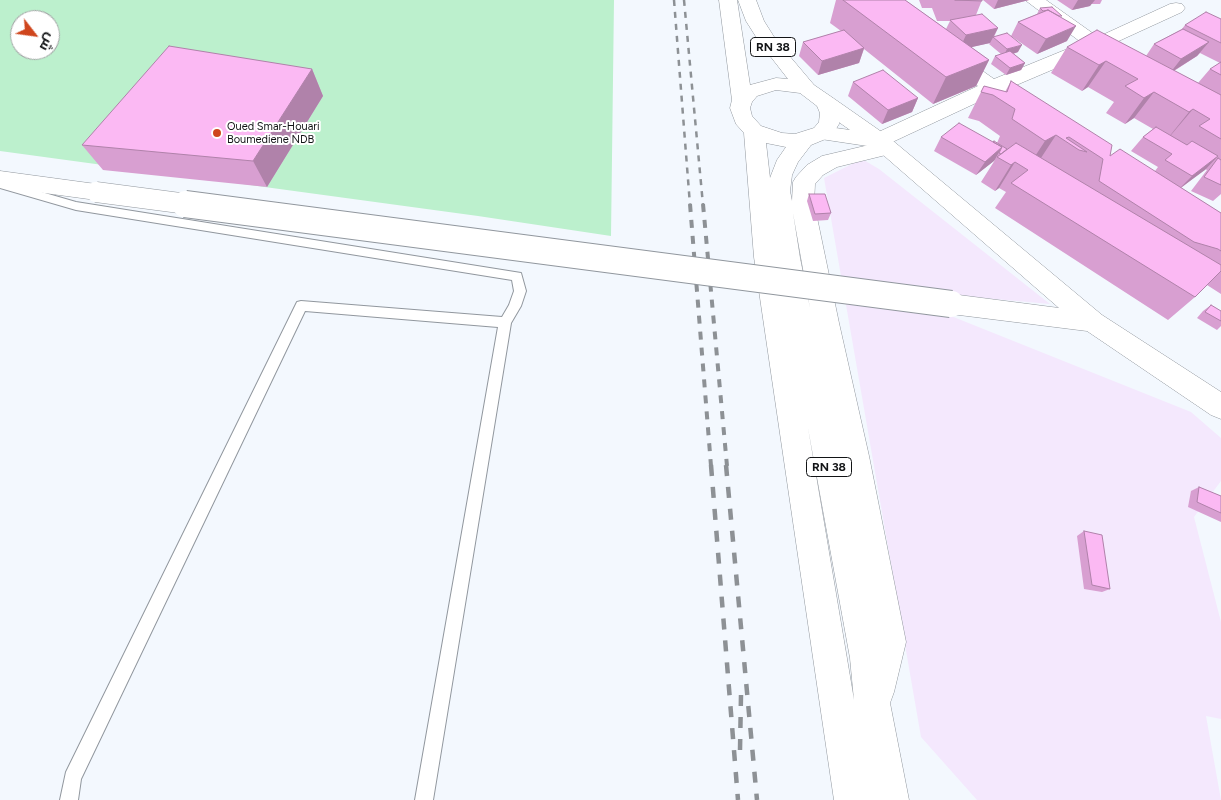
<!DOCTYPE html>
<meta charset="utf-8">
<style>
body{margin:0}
#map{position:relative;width:1221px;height:800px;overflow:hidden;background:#f3f8fe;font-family:Figtree,Cairo,sans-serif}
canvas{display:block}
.north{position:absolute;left:10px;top:10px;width:50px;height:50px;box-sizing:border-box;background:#fff;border:1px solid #a0a1a2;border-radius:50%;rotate:120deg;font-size:14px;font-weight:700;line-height:20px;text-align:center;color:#121416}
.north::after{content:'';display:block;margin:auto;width:18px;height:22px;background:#cf461d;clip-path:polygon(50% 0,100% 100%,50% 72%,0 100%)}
</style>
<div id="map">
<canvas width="1221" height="800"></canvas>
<div class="north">ش</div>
</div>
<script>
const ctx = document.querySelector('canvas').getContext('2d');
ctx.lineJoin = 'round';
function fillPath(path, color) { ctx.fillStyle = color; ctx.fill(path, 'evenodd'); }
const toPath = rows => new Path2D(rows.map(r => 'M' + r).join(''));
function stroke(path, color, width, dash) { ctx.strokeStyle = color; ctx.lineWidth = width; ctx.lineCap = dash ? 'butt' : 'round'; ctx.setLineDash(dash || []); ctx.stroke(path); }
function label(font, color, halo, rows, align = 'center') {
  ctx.font = font + ' Figtree,sans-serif'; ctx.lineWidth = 4; ctx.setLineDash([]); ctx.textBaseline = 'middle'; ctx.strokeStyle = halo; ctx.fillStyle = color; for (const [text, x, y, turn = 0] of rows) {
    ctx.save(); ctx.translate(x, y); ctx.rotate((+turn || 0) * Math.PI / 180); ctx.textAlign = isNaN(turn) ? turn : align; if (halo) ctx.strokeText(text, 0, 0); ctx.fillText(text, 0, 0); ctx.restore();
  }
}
const industrial = toPath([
 [862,159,879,169,1050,304,939,294,946,314,1191,412,1221,438,1221,481,1194,517,1221,622,1221,719,1206,716,1221,800,977,800,921,737,824,178]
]);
const green = toPath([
 [0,0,614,0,611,236,478,216,0,151],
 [20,20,50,20,50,50,20,50]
]);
const service = toPath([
 [0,180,76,202,521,273,526,291,521,306,511,323,433,800,415,800,498,327,305,311,81,779,78,800,60,800,66,772,297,302,301,301,502,317,509,305,514,291,512,280,76,210,0,188,0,180]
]);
const minor = toPath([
 [1025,0,1046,0,1098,37,1170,4,1176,3,1182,4,1185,8,1182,12,1110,45,1118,53,1115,57,1108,59,1094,52,1007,89,1028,103,1031,108,1028,113,1021,114,1014,113,991,96,886,145,879,147,872,145,868,140,872,135,978,86,943,61,940,57,943,53,950,51,957,53,994,79,1082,43,1025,0]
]);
const secondary = toPath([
 [826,97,833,98,886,135,1102,315,1221,392,1221,419,1211,415,1087,331,951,314,942,311,938,304,942,297,951,294,1059,308,874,147,814,138,810,133,814,128,821,126,850,130,819,108,816,103,819,98,826,97],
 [0,171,96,184,104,186,107,192,104,198,96,200,0,187,0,171]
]);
const primary = toPath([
 [719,0,737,0,750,85,776,78,788,79,760,43,746,21,738,0,756,0,764,21,776,40,814,85,833,98,840,113,839,124,836,129,828,138,811,145,798,162,792,175,790,191,792,201,793,182,796,177,807,165,822,156,886,141,894,143,897,148,894,153,837,167,823,175,815,184,814,203,839,323,869,456,906,642,894,692,890,703,909,800,834,800,754,257,744,133,736,124,730,108,732,100,719,0],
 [776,90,800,93,817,106,820,113,819,122,814,128,795,134,782,133,761,126,752,116,750,108,752,102,757,96,776,90],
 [766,143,786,147,777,160,770,178,766,143],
 [793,213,810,308,800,258,793,213],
 [808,428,850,658,854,700,808,428]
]);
const railFar2 = toPath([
 [674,0,690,205],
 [684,0,703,205]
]);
const railFar1 = toPath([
 [690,204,711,466],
 [703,204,727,466]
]);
const rail = toPath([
 [711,465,738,800],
 [726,465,757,800],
 [740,750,741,695]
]);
const secondaryBridgeFar1 = toPath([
 [96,192,195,205]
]);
const secondaryBridge = toPath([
 [185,204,951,304]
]);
const wall = toPath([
 [836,0,905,0,946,29,950,21,937,21,932,8,922,8,919,0,982,0,976,15,998,28,994,37,1018,52,1013,54,1025,63,1021,70,1006,75,991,64,995,56,1001,54,989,44,990,43,971,47,989,60,976,86,933,104,864,49,859,63,818,75,799,56,803,42,841,31,830,23],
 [983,0,1029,0,994,9],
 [1057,0,1102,0,1100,4,1091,4,1090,6,1072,10],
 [1040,8,1061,18,1067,41,1037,54,1011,36,1018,22,1037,14],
 [1221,19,1221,194,1213,201,1191,191,1207,170,1205,169,1181,188,1221,213,1221,294,1207,285,1195,297,1168,320,995,208,1006,192,999,188,995,191,981,182,995,160,976,175,934,151,941,137,993,142,997,143,1000,136,979,121,968,118,984,86,1005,92,1011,81,1110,156,1155,171,1158,167,1131,151,1143,137,1153,129,1134,118,1125,124,1106,113,1114,102,1088,87,1082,91,1051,73,1067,47,1146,56,1154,44,1182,29,1185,25],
 [1200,53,1220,63,1210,69,1198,83,1174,71,1197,56],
 [312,69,323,96,267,187,103,170,82,145],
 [853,82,918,98,912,112,882,124,848,96],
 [809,194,831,213,828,220,813,221,807,201],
 [1211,305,1221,311,1221,326,1217,330,1197,318,1203,311],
 [1199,487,1221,496,1221,522,1188,507,1191,491],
 [1084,531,1110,589,1102,592,1084,589,1077,536]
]);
const shadedWall = toPath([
 [998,0,1029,0,994,9],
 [1078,0,1095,0,1090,6,1072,10],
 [1076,26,1067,41,1037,54,1046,39],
 [998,28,990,43,959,50,966,35],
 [1209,42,1197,56,1170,73,1181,59],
 [1022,45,1018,52,1003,57,1007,49],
 [864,48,859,63,818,75,822,61],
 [989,60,976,86,933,104,946,77],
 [1106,61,1088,87,1082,91,1099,65],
 [1025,63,1021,70,1006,75,1010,68],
 [312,69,323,96,267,187,253,161],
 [1154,92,1134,118,1125,124,1144,98],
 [918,98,912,112,882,124,888,110],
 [1193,109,1171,135,1168,138,1189,112],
 [1056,135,1039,161,1028,167,1045,141],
 [1002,147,994,161,976,175,985,162],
 [1218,156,1205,170,1179,189,1192,176],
 [1015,162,999,188,995,191,1011,165]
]);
const building = toPath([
 [843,0,905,0,989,60,946,77,843,0],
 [955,0,982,0,982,1,955,0],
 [1052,7,1062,16,1059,16,1048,10,1043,11,1040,8,1052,7],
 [1048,10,1076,26,1046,39,1018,22,1048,10],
 [1206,12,1221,19,1221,43,1185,25,1206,12],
 [982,14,998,28,966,35,950,20,982,14],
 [1183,29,1209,42,1181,59,1154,44,1183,29],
 [844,30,864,48,822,61,803,42,844,30],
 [1097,30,1221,95,1221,139,1199,126,1210,119,1193,109,1189,112,1154,92,1144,98,1125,86,1138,79,1106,61,1099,65,1067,47,1097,30],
 [1007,33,1022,45,1007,49,993,37,1007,33],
 [169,46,312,69,253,161,82,145,169,46],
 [1010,51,1025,63,1010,68,995,56,1010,51],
 [1221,62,1221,75,1210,69,1221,62],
 [883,70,918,98,888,110,853,82,883,70],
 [1011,81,1112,145,1110,156,1120,149,1221,213,1221,251,1218,249,1194,242,1099,181,1103,159,1069,137,1066,138,1087,152,1079,150,1056,135,1045,141,1012,119,1015,109,993,95,981,92,984,86,1007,92,1011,81],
 [959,123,1002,147,985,162,941,137,959,123],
 [1156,127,1187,145,1192,141,1218,156,1192,176,1165,160,1172,154,1143,137,1156,127],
 [994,141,1007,149,1001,154,999,153,1002,147,993,142,994,141],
 [1016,143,1221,265,1221,271,1195,297,1011,183,1028,170,1015,162,1011,165,997,157,1016,143],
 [1218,158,1221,160,1221,185,1204,177,1218,158],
 [809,194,825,194,831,213,815,214,809,194],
 [1211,305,1221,311,1221,321,1205,312,1211,305],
 [1199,487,1221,496,1221,513,1197,502,1199,487],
 [1084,531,1102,535,1110,589,1092,585,1084,531]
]);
const markers = [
 [217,133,5,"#cf461d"]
];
const farPoinames = [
 ["Oued Smar-Houari",227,127],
 ["Boumediene NDB",227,140]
];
const shields = [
 [773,47,45],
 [829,467,45]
];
const shieldNames = [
 ["RN 38",773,47],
 ["RN 38",829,467]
];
fillPath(industrial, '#f4e8fd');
fillPath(green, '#bcf0cd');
stroke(service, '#91979e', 2);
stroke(minor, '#91979e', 1);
stroke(secondary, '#91979e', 1);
stroke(primary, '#91979e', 1);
fillPath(service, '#fff');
fillPath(minor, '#fff');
fillPath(secondary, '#fff');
fillPath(primary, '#fff');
stroke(railFar2, '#8d9195', 2.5, [6, 6]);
stroke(railFar1, '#8d9195', 4, [8, 8]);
stroke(rail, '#8d9195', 4.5, [11, 11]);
stroke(secondaryBridgeFar1, '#91979e', 21, []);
stroke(secondaryBridge, '#91979e', 28, []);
stroke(secondaryBridgeFar1, '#fff', 20);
stroke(secondaryBridge, '#fff', 26);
fillPath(wall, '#d89fd1');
fillPath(shadedWall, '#b082aa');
fillPath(building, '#fbb9f3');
stroke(building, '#b082aa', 1);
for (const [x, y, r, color] of markers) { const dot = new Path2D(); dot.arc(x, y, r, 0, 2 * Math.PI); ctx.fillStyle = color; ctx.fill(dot); stroke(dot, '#fff', 2); }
label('11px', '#121416', '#fff', farPoinames, 'left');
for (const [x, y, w] of shields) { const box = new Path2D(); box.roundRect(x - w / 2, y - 9.5, w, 19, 4); ctx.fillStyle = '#fff'; ctx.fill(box); stroke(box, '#121416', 1); }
label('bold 12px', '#121416', null, shieldNames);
</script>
